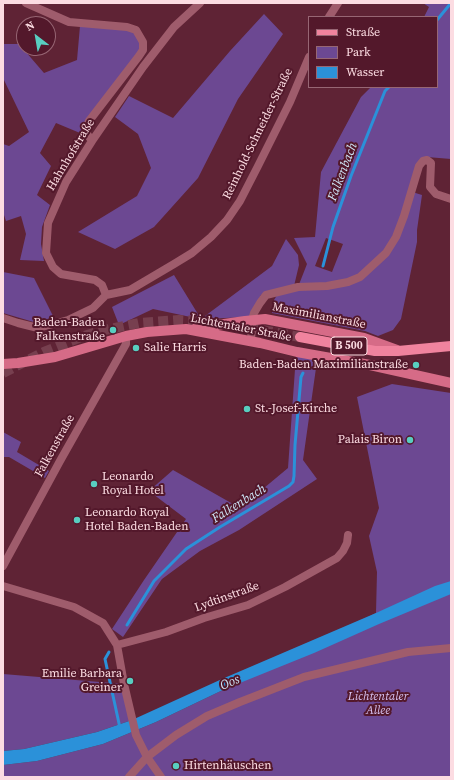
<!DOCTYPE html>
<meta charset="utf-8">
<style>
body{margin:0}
#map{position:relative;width:454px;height:780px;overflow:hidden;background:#5f2335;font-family:"Source Serif 4",serif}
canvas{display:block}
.frame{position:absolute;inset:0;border:4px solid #fcdce2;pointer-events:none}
.legend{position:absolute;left:308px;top:16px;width:130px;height:72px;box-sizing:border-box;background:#53182b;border:1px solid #976674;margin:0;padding:5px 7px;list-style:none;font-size:12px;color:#fcdce2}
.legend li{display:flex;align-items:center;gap:8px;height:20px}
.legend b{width:20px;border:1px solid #976674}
.north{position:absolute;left:16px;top:16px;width:40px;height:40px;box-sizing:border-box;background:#53182b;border:1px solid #976674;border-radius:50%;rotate:329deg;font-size:11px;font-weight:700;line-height:16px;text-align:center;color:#fcdce2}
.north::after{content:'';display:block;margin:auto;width:14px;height:18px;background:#58cec0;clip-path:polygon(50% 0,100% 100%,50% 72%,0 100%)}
</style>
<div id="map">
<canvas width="454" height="780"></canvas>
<div class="frame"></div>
<ul class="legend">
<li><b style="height:5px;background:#f0839e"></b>Straße</li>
<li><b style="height:11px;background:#6c4892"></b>Park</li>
<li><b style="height:11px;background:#2b91d9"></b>Wasser</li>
</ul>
<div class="north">N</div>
</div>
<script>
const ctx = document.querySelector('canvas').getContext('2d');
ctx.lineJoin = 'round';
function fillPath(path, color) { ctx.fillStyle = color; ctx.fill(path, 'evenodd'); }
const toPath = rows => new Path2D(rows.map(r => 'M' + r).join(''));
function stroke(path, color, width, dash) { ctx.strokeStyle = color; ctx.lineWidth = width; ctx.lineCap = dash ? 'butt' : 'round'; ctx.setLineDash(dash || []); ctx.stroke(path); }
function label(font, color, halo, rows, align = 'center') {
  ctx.font = font + ' "Source Serif 4",serif'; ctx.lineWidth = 4; ctx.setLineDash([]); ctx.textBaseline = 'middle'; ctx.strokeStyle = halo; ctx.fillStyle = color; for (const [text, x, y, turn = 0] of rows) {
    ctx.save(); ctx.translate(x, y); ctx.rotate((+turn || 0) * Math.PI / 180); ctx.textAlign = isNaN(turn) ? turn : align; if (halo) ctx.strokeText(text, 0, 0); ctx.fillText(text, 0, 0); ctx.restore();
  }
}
const green = toPath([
 [423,3,451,3,451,159,427,157,409,191,422,195,417,230,417,242,401,319,393,330,378,336,365,331,272,313,274,300,279,292,298,287,307,264,294,238,315,237,321,172,361,97,371,87,437,87,437,17,424,17,429,7],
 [326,238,343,244,332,272,315,266],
 [264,14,283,34,238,99,198,178,154,227,115,249,78,232,137,196,151,168,138,134,115,117,129,96,173,118,230,51],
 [80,26,136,30,143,50,80,133,56,123,40,153,51,166,37,195,50,205,42,227,41,244,44,261,20,260,26,234,21,216,6,221,3,212,3,144,9,146,29,132,3,78,3,44,19,44,44,73,77,60],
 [286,239,298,255,299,265,294,286,261,295,250,317,200,319,153,309,119,325,112,307,174,275,201,319,272,266],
 [3,272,34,278,54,318,37,323,3,313],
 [296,355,317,361,303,460,317,479,239,530,200,551,162,579,123,637,112,629,144,580,186,519,149,491,173,470,240,508,288,468],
 [392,384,451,393,451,777,3,777,3,765,37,761,103,744,156,722,225,689,376,613,377,572,369,536,379,508,357,397],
 [3,432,21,442,17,452,49,471,45,478,9,457,3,457],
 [3,674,124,684,132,720,97,732,24,749,3,751]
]);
const water = toPath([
 [451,581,451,594,379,624,314,653,225,689,156,722,103,744,37,761,3,765,3,751,24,749,97,732,132,720,222,679,376,613,435,586]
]);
const stream = toPath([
 [437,20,451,3],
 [323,266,333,227,351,176,385,91,389,87],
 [127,625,154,581,186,549,220,527,289,486,293,482,294,476,295,445,301,377,303,373],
 [109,652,105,659,120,728]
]);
const primaryTunnel = toPath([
 [3,373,44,352,81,337,100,331,139,323,179,320,198,321,239,326,300,337]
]);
const street = toPath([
 [26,3,69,22,127,27,136,30,143,42,143,50,139,56,89,121,85,131,92,141],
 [329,17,338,3],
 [106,295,130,290,174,264,192,253,211,237,227,220,240,201,258,166,290,102,309,57],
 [3,318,18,323,38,328,68,320,93,308,106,295,102,285,95,280,61,274,53,267,46,253,48,223,66,182,92,141,143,67,174,27,200,3],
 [251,342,252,320,254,313,260,303,266,295,298,287,327,286,348,282,360,277,386,253,396,237,404,216,419,166,423,161,427,160,431,163,430,187,436,194,451,199],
 [3,566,60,461,126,344,126,336],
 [3,586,74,607,103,623,117,645,124,684,136,735,147,757,161,777],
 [117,645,166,632,204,618,248,605,285,587,337,558,343,551,347,543,348,535],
 [129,777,147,757,176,735,207,716,240,702,304,677,408,652,451,648]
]);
const secondary = toPath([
 [196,328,245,321,265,319,364,338,397,350],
 [3,364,18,363,55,357,126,336,147,332,186,329,260,343,297,352,370,365,451,383]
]);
const primary = toPath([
 [300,337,375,351,398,351,451,346]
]);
const markers = [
 [113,330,4,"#58cec0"],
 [136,348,4,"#58cec0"],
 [416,365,4,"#58cec0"],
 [247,409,4,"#58cec0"],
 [410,440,4,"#58cec0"],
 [94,484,4,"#58cec0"],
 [77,520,4,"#58cec0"],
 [130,681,4,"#58cec0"],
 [176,766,4,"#58cec0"]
];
const shields = [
 [349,346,36]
];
const shieldNames = [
 ["B 500",349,346]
];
const streetNames = [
 ["Reinhold-Schneider-Straße",258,134,-64],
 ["Hahnhofstraße",71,155,-59],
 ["Maximilianstraße",319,316,11],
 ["Lichtentaler Straße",241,328,11],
 ["Falkenstraße",55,446,-61],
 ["Lydtinstraße",227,597,-20]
];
const poiNames = [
 ["Baden-Baden",105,323,"right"],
 ["Falkenstraße",105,337,"right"],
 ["Salie Harris",144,348],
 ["Baden-Baden Maximilianstraße",408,365,"right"],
 ["St.-Josef-Kirche",255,409],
 ["Palais Biron",402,440,"right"],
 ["Leonardo",102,477],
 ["Royal Hotel",102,491],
 ["Leonardo Royal",85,513],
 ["Hotel Baden-Baden",85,527],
 ["Emilie Barbara",122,674,"right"],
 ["Greiner",122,688,"right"],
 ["Hirtenhäuschen",184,766]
];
const parkNames = [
 ["Lichtentaler",378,697],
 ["Allee",378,711]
];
const waterNames = [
 ["Falkenbach",343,172,-69],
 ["Falkenbach",239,504,-32],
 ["Oos",230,683,-23]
];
fillPath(green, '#6c4892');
fillPath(water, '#2b91d9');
stroke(stream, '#2b91d9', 3);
stroke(primaryTunnel, '#773f4f', 10, [10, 5]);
stroke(street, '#9f5c6c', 8);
stroke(secondary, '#d66b87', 10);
stroke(primary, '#f0839e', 10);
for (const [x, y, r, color] of markers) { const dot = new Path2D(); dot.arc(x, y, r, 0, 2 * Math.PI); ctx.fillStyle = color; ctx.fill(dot); stroke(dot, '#53182b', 1.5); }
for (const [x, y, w] of shields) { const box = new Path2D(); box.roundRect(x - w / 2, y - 9, w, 18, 3); ctx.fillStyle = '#53182b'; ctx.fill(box); stroke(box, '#fcdce2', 1); }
label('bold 11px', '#fcdce2', null, shieldNames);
label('12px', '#fcdce2', '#53182b', streetNames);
label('12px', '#fcdce2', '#53182b', poiNames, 'left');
label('italic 12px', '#d7c2f1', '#53182b', parkNames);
label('italic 13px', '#cde3f5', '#53182b', waterNames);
</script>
